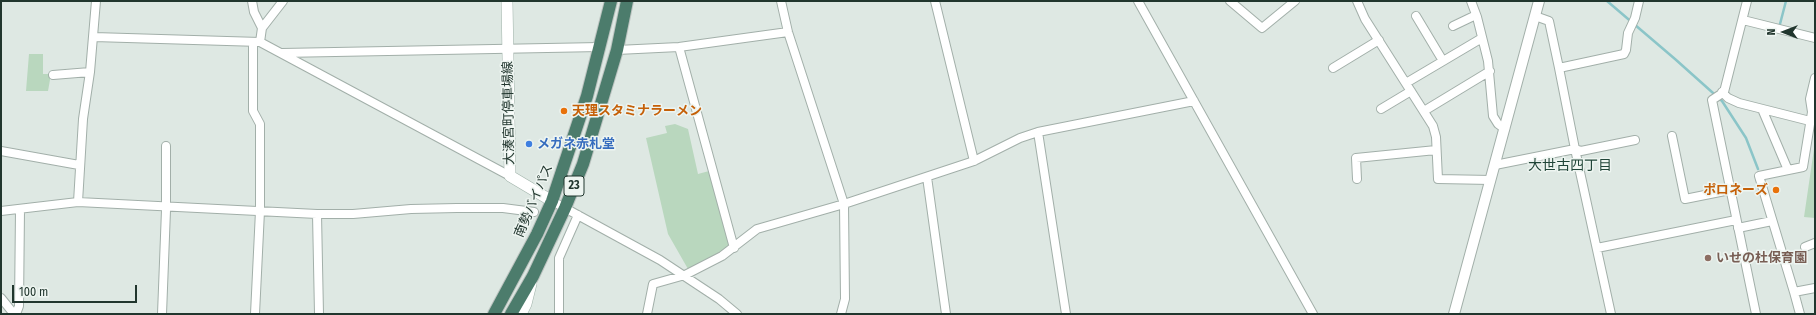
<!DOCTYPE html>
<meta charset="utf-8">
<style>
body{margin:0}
#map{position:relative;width:1816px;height:315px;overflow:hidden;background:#dee8e3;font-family:"Fira Sans Condensed",sans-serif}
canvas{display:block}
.frame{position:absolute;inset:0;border:2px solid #21362e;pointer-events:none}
.north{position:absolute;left:1764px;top:12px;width:40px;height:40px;-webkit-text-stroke:3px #eef5f1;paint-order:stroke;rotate:270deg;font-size:11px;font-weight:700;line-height:16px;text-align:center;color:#21362e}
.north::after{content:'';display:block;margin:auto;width:14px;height:18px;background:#21362e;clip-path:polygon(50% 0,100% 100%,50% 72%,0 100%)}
.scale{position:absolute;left:12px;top:285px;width:125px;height:18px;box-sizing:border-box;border:2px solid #21362e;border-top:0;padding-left:5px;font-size:12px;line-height:14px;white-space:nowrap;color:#21362e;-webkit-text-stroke:3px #eef5f1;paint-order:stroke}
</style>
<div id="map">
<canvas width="1816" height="315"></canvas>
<div class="frame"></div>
<div class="north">N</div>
<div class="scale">100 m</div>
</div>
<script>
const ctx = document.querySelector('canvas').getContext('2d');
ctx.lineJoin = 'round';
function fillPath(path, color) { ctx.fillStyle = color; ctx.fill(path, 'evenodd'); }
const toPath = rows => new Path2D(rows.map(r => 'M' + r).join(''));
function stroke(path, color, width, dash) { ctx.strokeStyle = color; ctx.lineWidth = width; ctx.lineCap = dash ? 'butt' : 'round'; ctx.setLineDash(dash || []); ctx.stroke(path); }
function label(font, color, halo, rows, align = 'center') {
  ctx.font = font + ' "Fira Sans Condensed","Noto Sans JP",sans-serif'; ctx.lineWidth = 3; ctx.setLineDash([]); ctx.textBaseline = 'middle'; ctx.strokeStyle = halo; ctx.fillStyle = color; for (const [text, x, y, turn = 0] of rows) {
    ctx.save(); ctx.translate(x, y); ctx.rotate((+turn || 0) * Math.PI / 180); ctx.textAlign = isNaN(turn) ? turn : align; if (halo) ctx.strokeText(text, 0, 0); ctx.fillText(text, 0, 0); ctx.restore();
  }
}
const green = toPath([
 [29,54,43,54,43,74,51,74,48,91,26,91],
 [675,124,688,129,698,174,709,171,730,244,727,249,688,269,668,234,646,138,667,133,665,126],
 [1815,142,1815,218,1804,217]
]);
const stream = toPath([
 [1607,1,1675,59,1722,101,1746,138,1758,169],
 [1780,24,1786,1]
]);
const minor = toPath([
 [252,1,254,12,262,28,260,42],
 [781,1,788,32,844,204,845,299,841,314],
 [935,1,974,161],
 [1138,1,1313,314],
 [1230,1,1262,28,1295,1],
 [1357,1,1365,19,1433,126,1436,137,1438,179,1491,180],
 [1471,1,1477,17,1488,61,1493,116,1498,124,1505,129],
 [1747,1,1724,92,1712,100,1756,314],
 [1416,16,1443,61],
 [1535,16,1549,21,1559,68],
 [1743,20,1815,38],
 [1453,26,1476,15],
 [262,28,283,1],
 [94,37,260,42,510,176],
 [253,42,253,111,260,124,260,211,255,314],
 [679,47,734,248],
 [617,50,679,47,788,32],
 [282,53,600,47],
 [1333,68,1379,40],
 [53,75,90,72],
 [1406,83,1482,38],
 [1722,92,1728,98,1739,103,1810,121],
 [1381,109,1411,91],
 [1762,109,1788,170],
 [1424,111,1490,71],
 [1038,132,1066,314],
 [1672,136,1685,199,1730,190],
 [1,151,79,165],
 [1495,165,1575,149,1581,151,1635,140],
 [927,177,946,314],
 [1357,179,1356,158,1436,150],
 [552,201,660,260,719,299,737,314],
 [78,202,83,119,90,72,96,1],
 [1,211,78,202,317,214,353,214,411,209,457,208,503,208,534,212],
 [317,214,319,314],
 [1738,228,1772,221],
 [1805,247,1815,243],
 [1597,248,1736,220],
 [1794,292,1759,176,1803,167,1812,112,1810,99,1815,78],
 [1,298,14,314],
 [16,314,19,306,20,210],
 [162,314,166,210,166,146],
 [559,314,559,258,578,215],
 [647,314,653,284,685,275,722,256,757,229,844,204,974,161,1020,138,1038,132,1194,101],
 [1611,314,1575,149,1559,68,1624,54,1626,50,1628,33,1635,18,1639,1],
 [1800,314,1794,292,1815,288]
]);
const tertiary = toPath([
 [1454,314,1539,1]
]);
const secondary = toPath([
 [507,1,510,176,552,201],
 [521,314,526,304,531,284]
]);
const trunk = toPath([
 [494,314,537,234,552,201,587,96,611,1],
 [511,314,533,276,565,208,583,164,617,50,627,1]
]);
const markers = [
 [564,111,4,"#e8710a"],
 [529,144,4,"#3f7fe0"],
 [1776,190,4,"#e8710a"],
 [1708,258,4,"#8d6e63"]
];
const shields = [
 [574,186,20]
];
const shieldNames = [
 ["23",574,186]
];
const foodNames = [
 ["天理スタミナラーメン",572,111],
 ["ポロネーズ",1768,190,"right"]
];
const streetNames = [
 ["大湊宮町停車場線",509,113,-91],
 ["南勢バイパス",534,201,-67]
];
const shopNames = [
 ["メガネ赤札堂",537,144]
];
const educationNames = [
 ["いせの杜保育園",1716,258]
];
const neighbourhoodNames = [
 ["大世古四丁目",1570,166]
];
fillPath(green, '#b9d7be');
stroke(stream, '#8bc5c8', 2.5);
stroke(minor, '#a2afa9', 10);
stroke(tertiary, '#a2afa9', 12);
stroke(secondary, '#9fb2a9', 12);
stroke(trunk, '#bcc3c0', 14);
stroke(minor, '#fff', 8);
stroke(tertiary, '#fff', 10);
stroke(secondary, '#fff', 11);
stroke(trunk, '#4c7c6c', 12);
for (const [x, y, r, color] of markers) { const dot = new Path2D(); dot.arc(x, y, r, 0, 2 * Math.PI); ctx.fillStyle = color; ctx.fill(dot); stroke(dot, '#eef5f1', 1.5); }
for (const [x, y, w] of shields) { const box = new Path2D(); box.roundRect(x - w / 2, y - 10, w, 20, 3); ctx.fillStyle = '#eef5f1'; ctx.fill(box); stroke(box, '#21362e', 1); }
label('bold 12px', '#21362e', null, shieldNames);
label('bold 13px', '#c56008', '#eef5f1', foodNames, 'left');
label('13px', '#21362e', '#eef5f1', streetNames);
label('bold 13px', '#366cbe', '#eef5f1', shopNames, 'left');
label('bold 13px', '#785e54', '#eef5f1', educationNames, 'left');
label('14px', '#204538', '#eef5f1', neighbourhoodNames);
</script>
